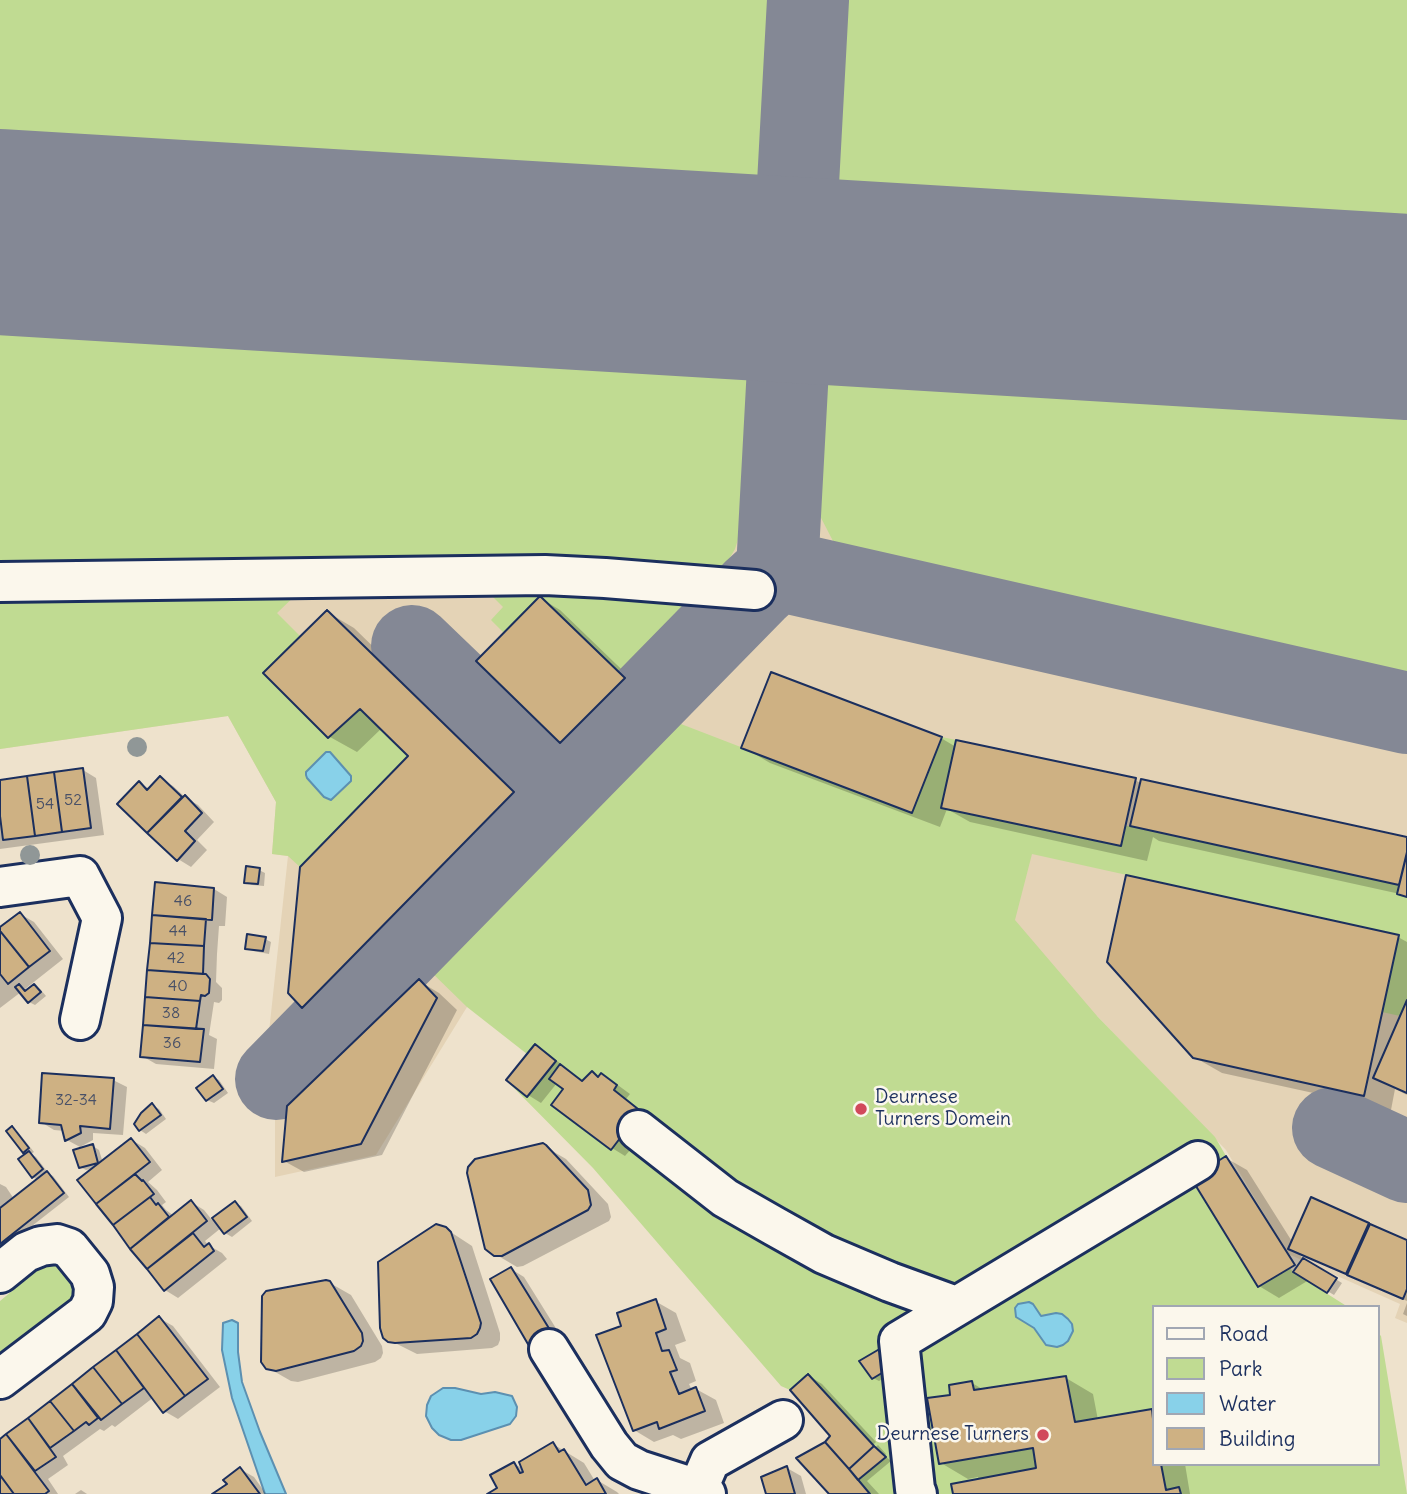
<!DOCTYPE html>
<style>
body{margin:0}
#map{position:relative;width:1407px;height:1494px;overflow:hidden;background:#eee2cc;font-family:Delius,sans-serif}
canvas{display:block}
.legend{position:absolute;left:1152px;top:1305px;width:228px;height:161px;box-sizing:border-box;background:#fbf7ec;border:2px solid #a1a7b3;margin:0;padding:9px 12px;list-style:none;font-size:21px;color:#1b2f5e}
.legend li{display:flex;align-items:center;gap:14px;height:35px}
.legend b{width:35px;border:2px solid #a1a7b3}
</style>
<div id="map">
<canvas width="1407" height="1494"></canvas>
<ul class="legend">
<li><b style="height:9px;background:#fbf7ec"></b>Road</li>
<li><b style="height:19px;background:#c0db92"></b>Park</li>
<li><b style="height:19px;background:#88d1e9"></b>Water</li>
<li><b style="height:19px;background:#ceb183"></b>Building</li>
</ul>
</div>
<script>
const ctx = document.querySelector('canvas').getContext('2d');
ctx.lineJoin = 'round';
function fillPath(path, color) { ctx.fillStyle = color; ctx.fill(path, 'evenodd'); }
const toPath = rows => new Path2D(rows.map(r => 'M' + r).join(''));
function stroke(path, color, width, dash) { ctx.strokeStyle = color; ctx.lineWidth = width; ctx.lineCap = dash ? 'butt' : 'round'; ctx.setLineDash(dash || []); ctx.stroke(path); }
function label(font, color, halo, rows, align = 'center') {
  ctx.font = font + ' Delius,sans-serif'; ctx.lineWidth = 5; ctx.setLineDash([]); ctx.textBaseline = 'middle'; ctx.strokeStyle = halo; ctx.fillStyle = color; for (const [text, x, y, turn = 0] of rows) {
    ctx.save(); ctx.translate(x, y); ctx.rotate((+turn || 0) * Math.PI / 180); ctx.textAlign = isNaN(turn) ? turn : align; if (halo) ctx.strokeText(text, 0, 0); ctx.fillText(text, 0, 0); ctx.restore();
  }
}
const built = toPath([
 [0,0,1407,0,1407,1323,1395,1318,1400,1304,1288,1254,1226,1150,1097,1016,467,1007,376,1155,275,1177,275,1111,264,1078,288,856,272,854,276,802,228,716,0,749]
]);
const green = toPath([
 [0,0,773,0,746,514,735,549,722,571,0,573],
 [838,0,1407,0,1407,684,858,564,833,541,819,514],
 [482,586,707,598,625,678,540,596,504,633,491,620,503,607],
 [304,587,277,613,301,637,263,674,328,738,360,709,408,756,300,867,288,856,272,854,276,802,228,716,0,749,0,591],
 [668,719,912,813,942,737,956,740,942,808,1120,846,1125,826,1130,826,1399,885,1397,894,1407,897,1407,1000,1400,1016,1382,1012,1398,935,1032,854,1015,920,1097,1016,1215,1137,1226,1156,1191,1179,1258,1287,1290,1268,1293,1272,1348,1307,1153,1307,1153,1464,1377,1464,1377,1332,1381,1336,1407,1494,870,1494,825,1442,830,1436,790,1390,781,1386,593,1168,506,1080,527,1054,467,1007,425,966],
 [58,1264,78,1287,72,1303,0,1360,0,1301,36,1271,47,1265]
]);
const water = toPath([
 [326,752,330,752,351,776,351,781,331,800,324,797,307,778,306,775,306,772,326,752],
 [1029,1302,1033,1304,1041,1316,1056,1313,1062,1314,1068,1319,1072,1324,1073,1331,1068,1341,1063,1345,1057,1347,1046,1345,1034,1328,1016,1317,1015,1308,1018,1304,1029,1302],
 [232,1320,238,1323,238,1352,242,1382,260,1432,286,1494,265,1494,232,1398,222,1350,223,1323,232,1320],
 [443,1388,455,1388,481,1394,495,1392,512,1396,517,1407,516,1416,510,1424,461,1440,451,1440,439,1435,432,1428,426,1416,427,1405,431,1396,443,1388]
]);
const shadow = toPath([
 [540,598,560,610,644,691,582,754,561,742,479,661],
 [327,612,354,628,540,809,330,1022,303,1006,411,756,382,728,357,752,330,737,266,673],
 [941,738,956,747,1135,780,1142,784,1407,839,1407,898,1400,894,1159,841,1153,837,1147,861,970,822,947,809,940,827,770,763,743,747],
 [83,770,96,778,104,835,0,849,0,781],
 [160,779,173,786,186,798,198,805,214,822,197,840,207,850,191,867,178,859,119,804,139,783,150,789],
 [259,870,265,873,264,886,252,885,246,882],
 [214,889,227,897,225,926,219,926,217,954,216,982,222,988,222,1000,219,1003,214,1002,209,1035,217,1039,214,1069,156,1064,142,1056],
 [20,914,34,922,63,959,25,989,27,992,34,986,40,989,46,996,35,1005,29,1002,21,992,0,1008,0,930],
 [1398,937,1407,942,1407,1095,1395,1089,1391,1110,1222,1073,1194,1057],
 [265,939,271,942,269,954,253,951,247,948],
 [419,981,439,993,457,1010,382,1155,304,1172,284,1161],
 [536,1047,549,1054,568,1070,568,1071,584,1082,600,1078,602,1075,615,1083,630,1094,626,1099,651,1118,637,1142,625,1156,612,1148,565,1089,557,1083,541,1103,528,1095],
 [213,1077,219,1080,228,1093,214,1103,207,1100],
 [113,1080,127,1087,123,1135,93,1133,93,1140,80,1147,67,1140,65,1131,54,1130,41,1122],
 [153,1106,159,1109,166,1119,146,1134,140,1130],
 [12,1128,18,1132,34,1152,31,1154,36,1157,49,1174,53,1176,69,1197,0,1251,0,1184,6,1187,14,1199,38,1180,33,1177,28,1154,24,1152],
 [132,1140,145,1148,162,1170,148,1182,157,1190,166,1202,162,1205,166,1210,174,1216,191,1202,204,1210,212,1220,235,1203,241,1206,252,1221,232,1237,225,1233,221,1228,205,1241,208,1245,222,1253,227,1259,178,1298,165,1290,80,1180,96,1168,86,1170,80,1167,93,1146,99,1150,103,1163],
 [542,1145,566,1159,608,1204,611,1217,609,1221,523,1266,517,1267,495,1254],
 [1226,1158,1247,1170,1293,1243,1368,1225,1407,1242,1407,1301,1299,1254,1304,1260,1342,1283,1334,1295,1309,1280,1279,1298,1259,1286],
 [446,1229,472,1246,500,1333,500,1340,498,1345,492,1348,417,1354,389,1340],
 [511,1269,524,1277,567,1346,547,1358],
 [330,1283,351,1295,382,1346,383,1353,381,1358,375,1362,298,1382,291,1381,270,1369],
 [655,1301,676,1313,686,1341,675,1345,680,1358,690,1363,696,1381,689,1384,692,1390,696,1389,716,1400,724,1423,681,1439,673,1435,654,1442,634,1430,624,1327],
 [1407,1303,1407,1316,1403,1314],
 [159,1318,173,1326,220,1387,178,1419,164,1411,154,1397,115,1427,112,1425,104,1431,100,1429,63,1456,68,1465,48,1479,58,1494,0,1494,0,1442],
 [883,1349,900,1369,879,1381,873,1378],
 [809,1376,822,1384,876,1442,853,1463,853,1467,878,1445,886,1454,885,1456,891,1461,867,1481,879,1494,832,1494,827,1443,832,1436],
 [1066,1378,1093,1394,1098,1420,1151,1411,1153,1412,1153,1464,1185,1464,1190,1494,955,1494,979,1480,978,1477,968,1479,941,1463,952,1396,972,1383,984,1390],
 [553,1444,584,1463,595,1481,597,1480,617,1492,619,1494,490,1494,499,1489,514,1464,524,1469],
 [787,1468,801,1476,806,1494,768,1494],
 [240,1469,254,1477,266,1494,215,1494,230,1484],
 [81,1490,87,1494,75,1494]
]);
const taxiway = toPath([
 [777,570,1407,713],
 [412,646,560,788],
 [276,1079,755,590,777,570,808,0],
 [1333,1128,1407,1162]
]);
const runway = toPath([
 [0,232,1407,317]
]);
const building = toPath([
 [540,596,625,678,560,743,476,661,540,596],
 [327,610,514,792,302,1008,288,993,300,867,408,756,360,709,328,738,263,673,327,610],
 [771,672,942,737,912,813,741,748,771,672],
 [956,740,1136,778,1121,846,941,808,956,740],
 [83,768,91,828,62,832,54,772,83,768],
 [54,772,62,832,35,836,27,776,54,772],
 [27,776,35,836,3,840,0,816,0,780,27,776],
 [160,776,182,797,147,833,117,804,139,781,147,790,160,776],
 [1141,779,1407,837,1407,852,1399,885,1130,826,1141,779],
 [185,795,202,813,185,831,195,841,177,861,147,833,185,795],
 [1407,853,1407,897,1397,894,1407,853],
 [246,866,260,868,258,884,244,883,246,866],
 [1126,875,1399,935,1364,1096,1193,1058,1107,962,1126,875],
 [155,882,214,888,212,920,152,915,155,882],
 [20,912,50,951,29,967,0,931,0,927,20,912],
 [152,915,206,919,204,946,150,943,152,915],
 [0,931,29,967,8,984,0,974,0,931],
 [247,934,266,937,263,951,245,949,247,934],
 [150,943,204,946,203,974,147,970,150,943],
 [147,970,206,974,210,979,209,993,205,996,201,995,200,1001,145,997,147,970],
 [419,979,437,998,361,1144,282,1162,287,1106,419,979],
 [19,984,25,991,34,984,41,992,28,1003,15,987,19,984],
 [145,997,200,1001,196,1029,143,1025,145,997],
 [1407,1000,1407,1093,1373,1078,1407,1000],
 [143,1025,204,1029,200,1062,140,1057,143,1025],
 [535,1044,556,1061,527,1097,506,1080,535,1044],
 [560,1064,582,1081,592,1071,598,1077,601,1073,617,1085,614,1090,638,1109,622,1131,624,1133,611,1150,551,1105,563,1089,549,1079,560,1064],
 [42,1073,114,1078,110,1129,80,1126,81,1133,65,1141,61,1125,39,1123,42,1073],
 [213,1075,223,1089,206,1101,196,1088,213,1075],
 [152,1103,161,1115,139,1131,134,1124,141,1113,152,1103],
 [12,1126,29,1148,23,1153,6,1131,12,1126],
 [131,1138,150,1162,96,1204,77,1180,131,1138],
 [543,1143,546,1145,588,1190,591,1205,588,1210,502,1256,494,1256,485,1249,467,1173,468,1167,475,1159,543,1143],
 [93,1144,98,1163,79,1168,73,1150,93,1144],
 [29,1151,43,1169,32,1178,18,1159,29,1151],
 [1226,1156,1295,1265,1258,1287,1191,1178,1226,1156],
 [47,1171,64,1193,0,1244,0,1208,47,1171],
 [135,1174,142,1181,143,1180,154,1194,113,1225,96,1204,135,1174],
 [150,1197,156,1205,158,1203,169,1217,130,1249,113,1225,150,1197],
 [1311,1197,1369,1223,1346,1274,1288,1249,1311,1197],
 [191,1200,207,1221,147,1269,130,1249,191,1200],
 [235,1201,247,1217,224,1234,212,1218,235,1201],
 [436,1224,446,1227,451,1232,481,1323,480,1328,477,1334,471,1338,395,1343,388,1342,383,1338,380,1328,378,1262,436,1224],
 [1370,1224,1407,1240,1407,1289,1403,1299,1347,1275,1370,1224],
 [193,1233,204,1247,209,1243,214,1251,164,1291,147,1269,193,1233],
 [1303,1258,1337,1278,1327,1293,1293,1272,1303,1258],
 [511,1267,555,1338,532,1351,490,1279,511,1267],
 [326,1280,330,1281,362,1333,363,1341,361,1346,354,1351,276,1371,266,1369,261,1362,262,1296,266,1291,326,1280],
 [656,1299,666,1329,656,1333,662,1351,669,1350,677,1370,670,1372,679,1394,696,1387,705,1411,659,1429,657,1422,633,1431,596,1335,621,1326,617,1313,656,1299],
 [159,1316,208,1379,185,1396,137,1334,159,1316],
 [137,1334,185,1396,163,1413,116,1350,137,1334],
 [883,1347,895,1365,872,1379,859,1361,883,1347],
 [116,1350,144,1388,122,1404,93,1367,116,1350],
 [93,1367,122,1404,101,1420,72,1384,93,1367],
 [808,1374,874,1446,849,1469,825,1442,830,1436,790,1390,808,1374],
 [1066,1376,1075,1422,1152,1409,1153,1419,1153,1464,1161,1464,1166,1490,1179,1487,1181,1494,953,1494,951,1484,1036,1468,1033,1448,939,1464,927,1398,950,1395,949,1385,972,1381,974,1390,1066,1376],
 [72,1384,98,1418,89,1425,86,1422,74,1431,50,1401,72,1384],
 [50,1401,74,1431,50,1448,28,1418,50,1401],
 [28,1418,56,1457,35,1471,6,1434,28,1418],
 [6,1434,49,1491,45,1494,14,1494,0,1475,0,1439,6,1434],
 [553,1442,559,1452,564,1449,586,1485,597,1478,606,1494,487,1494,497,1488,490,1475,514,1462,520,1473,523,1472,519,1462,553,1442],
 [825,1442,849,1469,870,1494,829,1494,796,1458,825,1442],
 [874,1446,886,1457,858,1480,849,1469,874,1446],
 [787,1466,795,1494,766,1494,761,1477,787,1466],
 [240,1467,260,1494,212,1494,227,1484,223,1480,240,1467],
 [0,1475,14,1494,0,1494,0,1475]
]);
const minor = toPath([
 [0,582,545,575,605,578,755,590],
 [0,887,80,876,102,918,80,1020],
 [638,1130,725,1198,774,1226,824,1254,890,1282,956,1306],
 [0,1273,26,1252,41,1246,57,1244,69,1248,90,1274,94,1287,93,1301,87,1313,0,1379],
 [549,1349,609,1445,622,1461,639,1470,698,1489,706,1494],
 [698,1489,710,1461,783,1420],
 [917,1494,915,1489,899,1341,1198,1161]
]);
const trees = [
 [137,747],
 [30,855]
];
const markers = [
 [861,1109,7,"#d1495b"],
 [1043,1435,7,"#d1495b"]
];
const numberNames = [
 ["52",73,800],
 ["54",45,804],
 ["46",183,901],
 ["44",178,931],
 ["42",176,958],
 ["40",178,986],
 ["38",171,1013],
 ["36",172,1043],
 ["32-34",76,1100]
];
const poiNames = [
 ["Deurnese",875,1098],
 ["Turners Domein",875,1120],
 ["Deurnese Turners",1029,1435,"right"]
];
fillPath(built, '#e4d3b6');
fillPath(green, '#c0db92');
fillPath(water, '#88d1e9');
stroke(water, '#5c90b1', 2);
fillPath(shadow, '#0003');
stroke(taxiway, '#848895', 82);
stroke(runway, '#848895', 206);
fillPath(building, '#ceb183');
stroke(building, '#1b2f5e', 2);
stroke(minor, '#1b2f5e', 44);
stroke(minor, '#fbf7ec', 38);
ctx.fillStyle = '#909797';
for (const [x, y] of trees) { ctx.beginPath(); ctx.arc(x, y, 10, 0, 2 * Math.PI); ctx.fill(); }
for (const [x, y, r, color] of markers) { const dot = new Path2D(); dot.arc(x, y, r, 0, 2 * Math.PI); ctx.fillStyle = color; ctx.fill(dot); stroke(dot, '#fbf7ec', 2.5); }
label('16px', '#485067', null, numberNames);
label('19px', '#1b2f5e', '#fbf7ec', poiNames, 'left');
</script>
